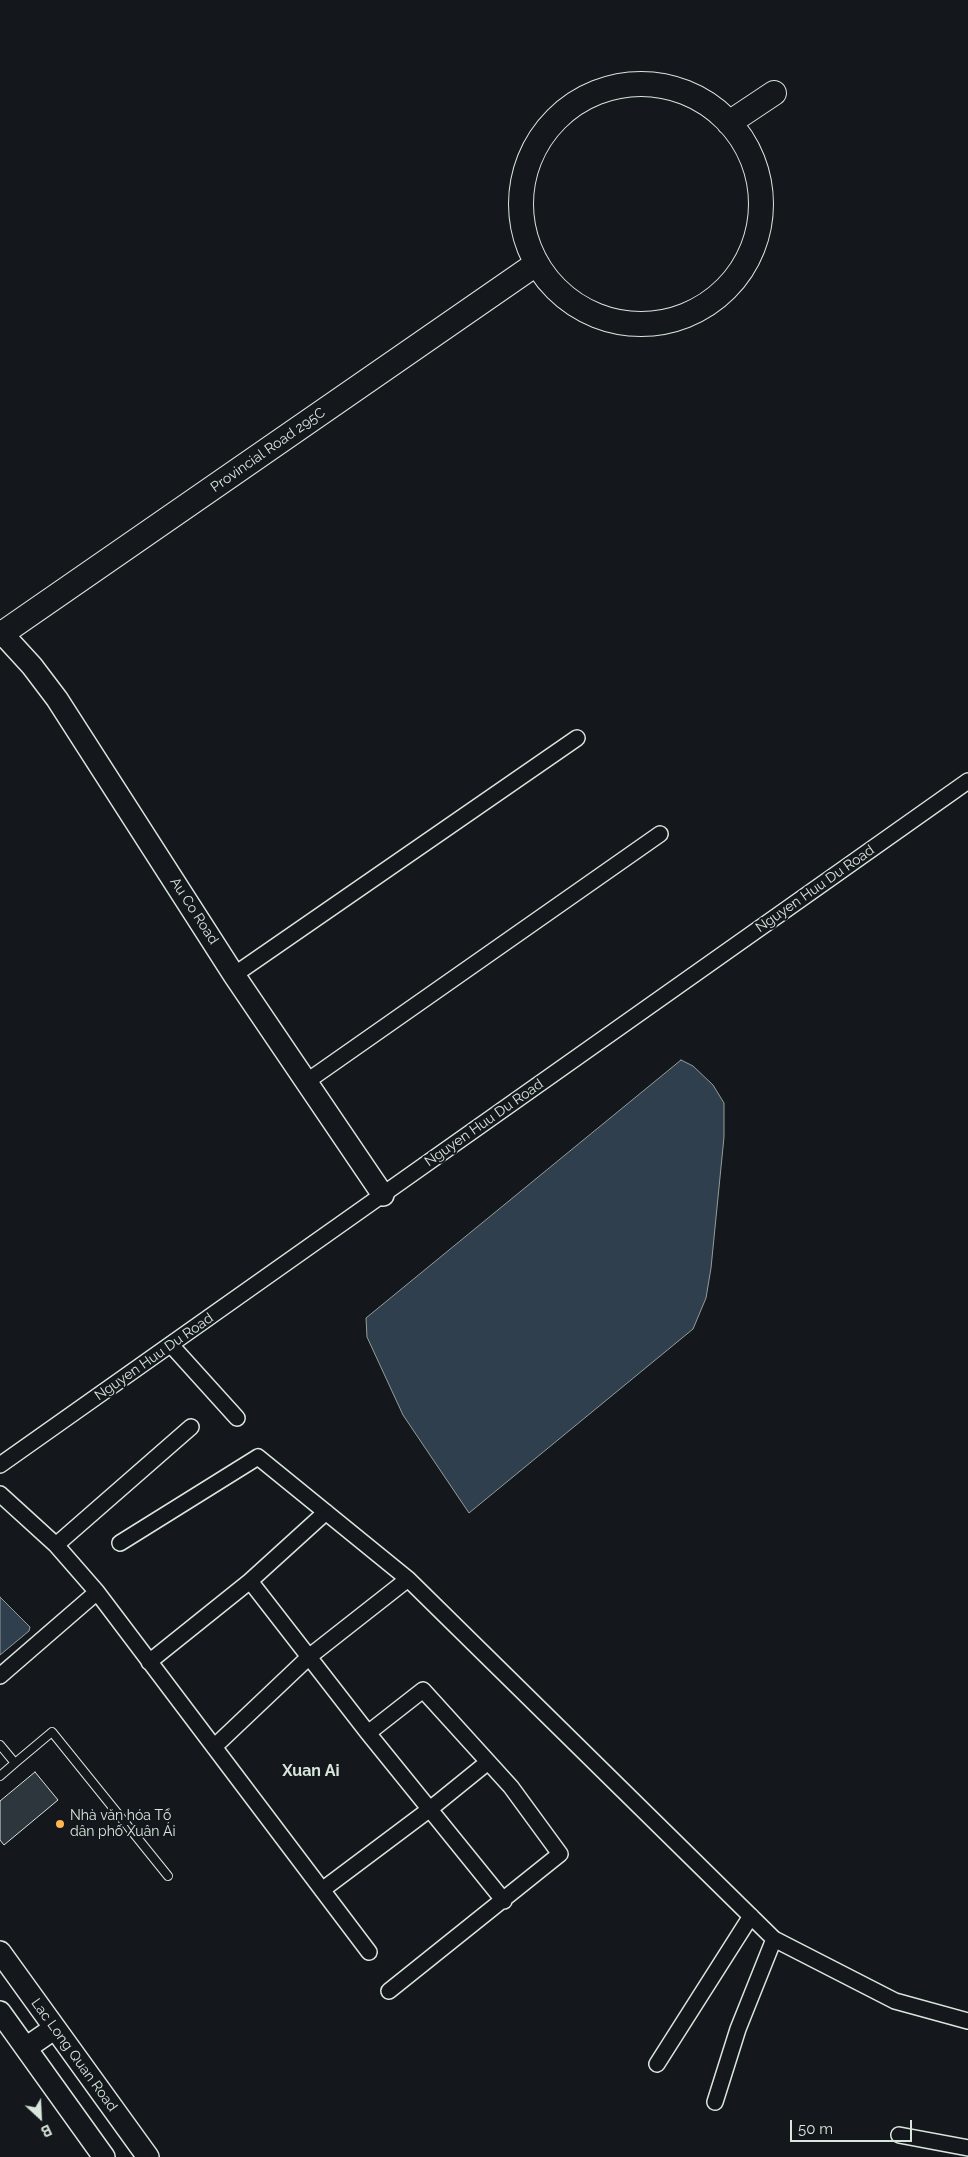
<!DOCTYPE html>
<meta charset="utf-8">
<style>
body{margin:0}
#map{position:relative;width:968px;height:2157px;overflow:hidden;background:#14181c;font-family:Raleway,sans-serif}
canvas{display:block}
.north{position:absolute;left:15px;top:2092px;width:50px;height:50px;-webkit-text-stroke:4px #14181c;paint-order:stroke;rotate:155deg;font-size:14px;font-weight:700;line-height:20px;text-align:center;color:#d8e6dc}
.north::after{content:'';display:block;margin:auto;width:18px;height:22px;background:#d8e6dc;clip-path:polygon(50% 0,100% 100%,50% 72%,0 100%)}
.scale{position:absolute;left:790px;top:2120px;width:122px;height:22px;box-sizing:border-box;border:2px solid #d8e6dc;border-top:0;padding-left:6px;font-size:15px;line-height:18px;white-space:nowrap;color:#d8e6dc;-webkit-text-stroke:4px #14181c;paint-order:stroke}
</style>
<div id="map">
<canvas width="968" height="2157"></canvas>
<div class="north">B</div>
<div class="scale">50 m</div>
</div>
<script>
const ctx = document.querySelector('canvas').getContext('2d');
ctx.lineJoin = 'round';
function fillPath(path, color) { ctx.fillStyle = color; ctx.fill(path, 'evenodd'); }
const toPath = rows => new Path2D(rows.map(r => 'M' + r).join(''));
function stroke(path, color, width, dash) { ctx.strokeStyle = color; ctx.lineWidth = width; ctx.lineCap = dash ? 'butt' : 'round'; ctx.setLineDash(dash || []); ctx.stroke(path); }
function label(font, color, halo, rows, align = 'center') {
  ctx.font = font + ' Raleway,sans-serif'; ctx.lineWidth = 4; ctx.setLineDash([]); ctx.textBaseline = 'middle'; ctx.strokeStyle = halo; ctx.fillStyle = color; for (const [text, x, y, turn = 0] of rows) {
    ctx.save(); ctx.translate(x, y); ctx.rotate((+turn || 0) * Math.PI / 180); ctx.textAlign = isNaN(turn) ? turn : align; if (halo) ctx.strokeText(text, 0, 0); ctx.fillText(text, 0, 0); ctx.restore();
  }
}
const water = toPath([
 [681,1060,693,1066,713,1085,724,1103,724,1137,711,1268,706,1298,693,1329,469,1513,403,1415,367,1337,366,1318,681,1060],
 [0,1597,30,1627,29,1631,0,1655,0,1597]
]);
const building = toPath([
 [35,1772,58,1800,4,1845,0,1840,0,1801,35,1772]
]);
const lane = toPath([
 [0,1745,15,1763,52,1732,168,1876],
 [0,1776,15,1763]
]);
const street = toPath([
 [234,975,577,738],
 [306,1082,660,834],
 [171,1345,237,1418],
 [0,1465,968,781],
 [0,1494,56,1545,97,1592,369,1952],
 [120,1543,258,1457,408,1579,774,1939,895,2001,968,2021],
 [56,1545,191,1427],
 [250,1581,368,1733,504,1901],
 [149,1662,250,1581,326,1512],
 [0,1676,97,1592],
 [368,1733,423,1690,511,1787,560,1854,389,1991],
 [214,1747,310,1656,408,1579],
 [322,1890,430,1809,488,1762],
 [657,2064,751,1916],
 [715,2102,738,2029,774,1939],
 [899,2135,968,2148]
]);
const secondary = toPath([
 [0,631,32,666,57,699,234,975,383,1195],
 [0,1952,148,2157],
 [0,2012,104,2157],
 [26,2048,55,2028]
]);
const primary = toPath([
 '521 204a120 120 0 1 1 240 0a120 120 0 1 1-240 0Z',
 [729,123,774,93],
 [0,635,536,264]
]);
const markers = [
 [60,1824,5,"#ffb74d"]
];
const streetNames = [
 ["Provincial Road 295C",268,450,-35],
 ["Nguyen Huu Du Road",815,889,-35],
 ["Au Co Road",194,911,57],
 ["Nguyen Huu Du Road",484,1123,-35],
 ["Nguyen Huu Du Road",154,1357,-35],
 ["Lac Long Quan Road",74,2055,54]
];
const poiNames = [
 ["Nhà văn hóa Tổ",70,1816],
 ["dân phố Xuân Ái",70,1832]
];
const quarterNames = [
 ["Xuan Ai",311,1771]
];
fillPath(water, '#2f3f4d');
stroke(water, '#939e99', 1);
fillPath(building, '#2c363c');
stroke(building, '#d8e6dc', 1);
stroke(lane, '#d8e6dc', 10);
stroke(street, '#d8e6dc', 18);
stroke(secondary, '#d8e6dc', 24);
stroke(primary, '#d8e6dc', 26);
stroke(lane, '#14181c', 8);
stroke(street, '#14181c', 15);
stroke(secondary, '#14181c', 21);
stroke(primary, '#14181c', 24);
for (const [x, y, r, color] of markers) { const dot = new Path2D(); dot.arc(x, y, r, 0, 2 * Math.PI); ctx.fillStyle = color; ctx.fill(dot); stroke(dot, '#14181c', 2); }
label('14px', '#d8e6dc', '#14181c', streetNames);
label('14px', '#d8e6dc', '#14181c', poiNames, 'left');
label('bold 16px', '#d8e6dc', '#14181c', quarterNames);
</script>
